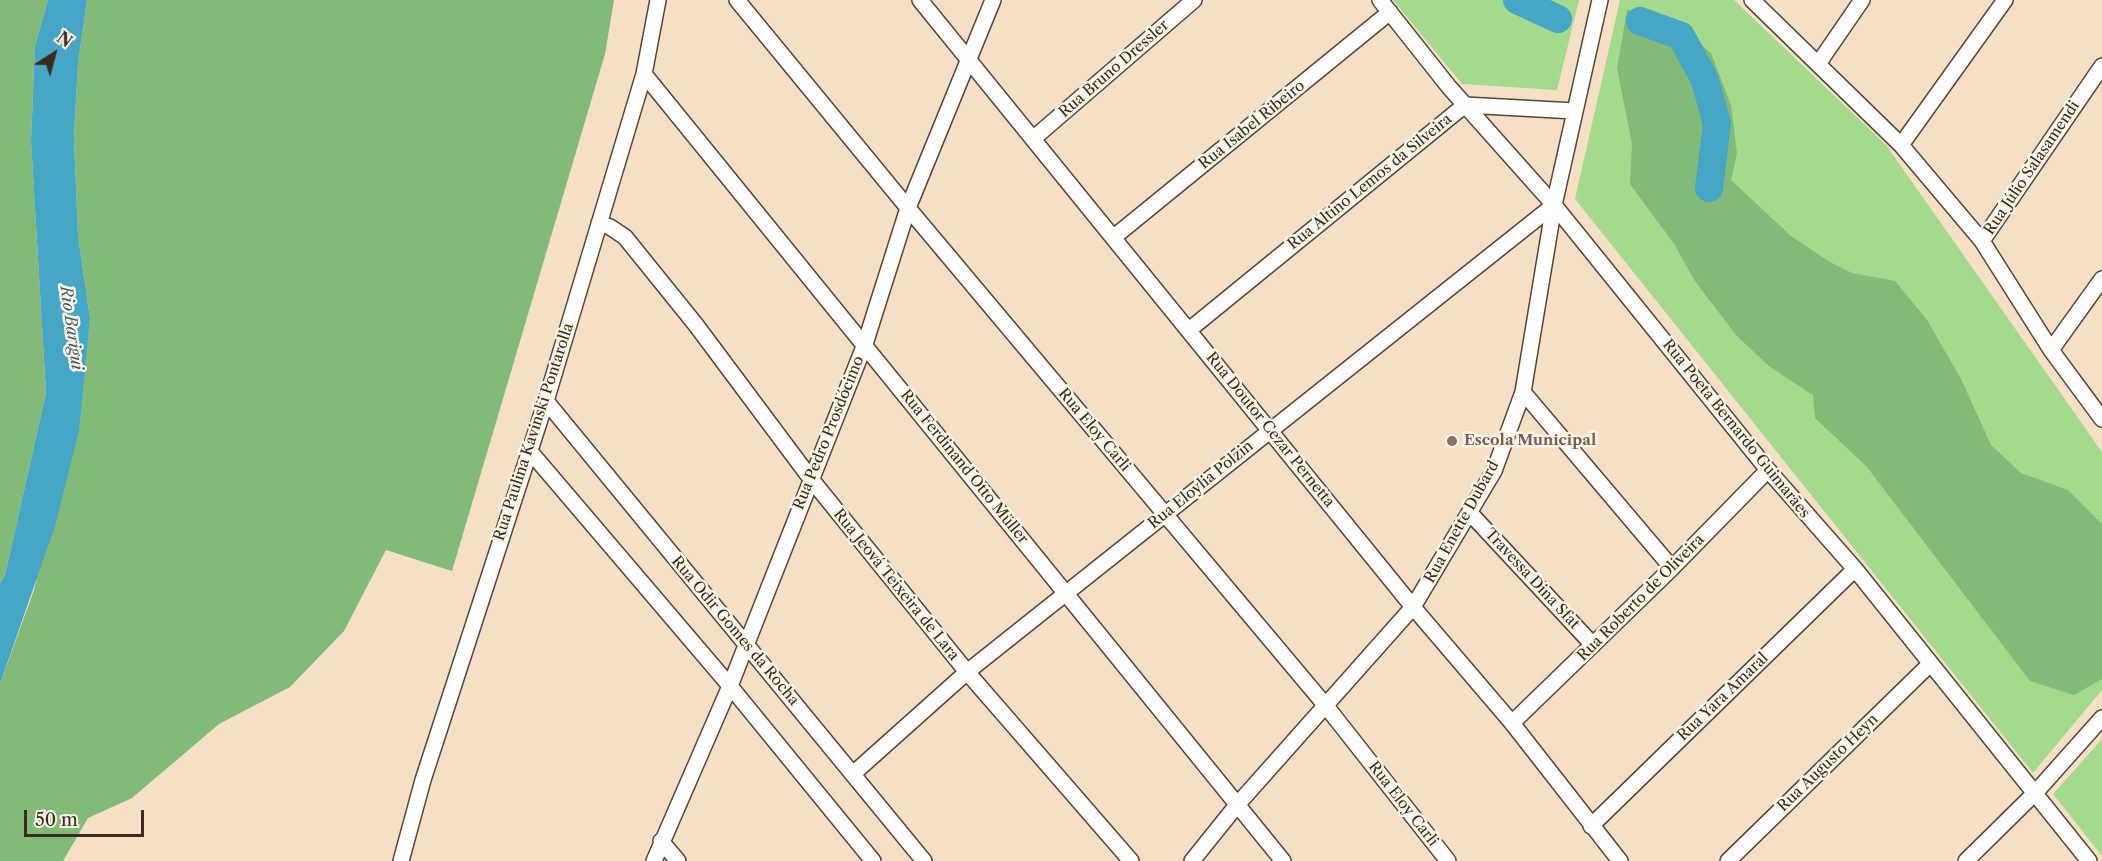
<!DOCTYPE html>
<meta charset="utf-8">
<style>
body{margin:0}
#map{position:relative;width:2102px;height:861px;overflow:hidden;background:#f5e0c6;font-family:"Libre Caslon Text",serif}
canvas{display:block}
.north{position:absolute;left:24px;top:24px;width:60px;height:60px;-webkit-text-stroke:4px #fcf5e5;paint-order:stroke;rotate:36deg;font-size:16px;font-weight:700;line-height:24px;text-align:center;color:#3b2a1e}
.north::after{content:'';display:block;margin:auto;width:21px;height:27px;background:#3b2a1e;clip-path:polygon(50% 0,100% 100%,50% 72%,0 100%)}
.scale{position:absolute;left:24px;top:810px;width:120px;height:27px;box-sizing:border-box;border:3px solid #3b2a1e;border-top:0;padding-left:8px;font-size:18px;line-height:21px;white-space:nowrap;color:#3b2a1e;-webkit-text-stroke:4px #fcf5e5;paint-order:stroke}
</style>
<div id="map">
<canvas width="2102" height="861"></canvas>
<div class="north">N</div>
<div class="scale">50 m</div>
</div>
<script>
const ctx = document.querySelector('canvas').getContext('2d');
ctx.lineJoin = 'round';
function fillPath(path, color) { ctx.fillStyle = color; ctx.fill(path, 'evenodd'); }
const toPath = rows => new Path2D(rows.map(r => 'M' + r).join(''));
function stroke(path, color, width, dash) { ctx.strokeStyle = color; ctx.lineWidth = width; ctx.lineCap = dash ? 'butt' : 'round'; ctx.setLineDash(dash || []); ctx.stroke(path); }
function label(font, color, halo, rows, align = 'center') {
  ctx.font = font + ' "Libre Caslon Text",serif'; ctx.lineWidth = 5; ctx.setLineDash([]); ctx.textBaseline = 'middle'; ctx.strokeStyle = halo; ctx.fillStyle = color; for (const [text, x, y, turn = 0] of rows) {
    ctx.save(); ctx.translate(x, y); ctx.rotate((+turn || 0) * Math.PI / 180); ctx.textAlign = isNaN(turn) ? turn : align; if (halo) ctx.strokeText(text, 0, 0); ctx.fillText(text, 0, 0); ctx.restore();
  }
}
const green = toPath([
 [1393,0,1579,0,1557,90,1462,84],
 [1620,0,1734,0,1886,145,2102,452,2102,690,2033,773,1575,199],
 [2102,739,2102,856,2053,794]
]);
const forest = toPath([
 [0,0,48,0,35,46,31,141,46,393,5,575,0,583],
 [87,0,614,0,605,54,452,571,386,550,344,631,290,687,219,724,132,798,88,818,63,861,0,861,0,684,34,590,84,371,90,318,78,236,74,137,78,63],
 [1627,10,1670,18,1711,53,1731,105,1737,153,1731,180,1791,236,1828,261,1852,273,1895,281,1927,320,1961,379,1991,445,2021,473,2068,490,2102,524,2102,679,2074,695,2030,681,1867,467,1815,418,1813,395,1770,367,1736,335,1694,280,1675,245,1630,184,1632,144,1617,68]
]);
const water = toPath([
 [48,0,87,0,78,63,74,137,78,236,90,318,79,431,55,526,0,684,0,583,5,575,46,393,31,141,35,46]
]);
const river = toPath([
 [1517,0,1558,19],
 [1640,21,1681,36,1705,80,1717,124,1709,188]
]);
const minor = toPath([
 [737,0,908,208,1326,706,1448,861],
 [920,0,1413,607,1512,723,1620,861],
 [1380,0,1449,87,1554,205,1768,470,1855,569,2089,861],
 [1752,0,1901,145,1982,241,2051,350,2102,419],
 [1818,64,1862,0],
 [644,74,1283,861],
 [1034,138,1194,0],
 [1901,145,2005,0],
 [599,223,610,227,625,237,696,325,811,479,967,672,1131,861],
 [1114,237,1390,12],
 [1982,241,2102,66],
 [1189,330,1465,105,1575,111],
 [2051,350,2102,279],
 [1523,392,1672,568],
 [546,401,924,861],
 [528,449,730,686,873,861],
 [1470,513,1593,645],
 [1512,723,1672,568,1768,470],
 [854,773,967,672,1554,205],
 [1591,826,1855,569],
 [661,841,678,861],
 [401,861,423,780,546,401,644,74,658,0],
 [654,861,730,686,865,344,908,208,993,0],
 [1192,861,1237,805,1413,607,1494,471,1523,392,1554,205,1600,0],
 [1728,861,1929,665],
 [1966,861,2036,792,2102,718]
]);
const markers = [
 [1452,441,6,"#8d6e63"]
];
const streetNames = [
 ["Rua Bruno Dressler",1114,69,-41],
 ["Rua Isabel Ribeiro",1252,125,-39],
 ["Rua Júlio Salasamendi",2032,168,-56],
 ["Rua Altino Lemos da Silveira",1370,182,-39],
 ["Rua Poeta Bernardo Guimarães",1736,429,51],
 ["Rua Eloy Carli",1094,430,50],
 ["Rua Doutor Cezar Pernetta",1270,430,51],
 ["Rua Paulina Kavinski Pontarolla",534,432,-72],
 ["Rua Pedro Prosdócimo",829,433,-68],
 ["Rua Ferdinand Otto Müller",964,467,51],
 ["Rua Eloylia Polzin",1201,485,-39],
 ["Rua Enette Dubard",1462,522,-61],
 ["Travessa Dina Sfat",1532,579,47],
 ["Rua Jeová Teixeira de Lara",896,585,51],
 ["Rua Roberto de Oliveira",1641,598,-45],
 ["Rua Odir Gomes da Rocha",735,631,50],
 ["Rua Yara Amaral",1723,697,-44],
 ["Rua Augusto Heyn",1828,763,-44],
 ["Rua Eloy Carli",1403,804,52]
];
const educationNames = [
 ["Escola Municipal",1464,441]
];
const waterNames = [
 ["Rio Barigui",71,328,82]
];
fillPath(green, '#a3da8c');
fillPath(forest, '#82ba78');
fillPath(water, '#45a7c5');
stroke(river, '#45a7c5', 28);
stroke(minor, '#574537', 18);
stroke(minor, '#fff', 15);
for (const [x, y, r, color] of markers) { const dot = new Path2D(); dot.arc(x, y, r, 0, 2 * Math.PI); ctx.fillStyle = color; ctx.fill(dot); stroke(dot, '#fcf5e5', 2); }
label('15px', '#3b2a1e', '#fcf5e5', streetNames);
label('bold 15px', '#785e54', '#fcf5e5', educationNames, 'left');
label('italic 16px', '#3f5c61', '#fcf5e5', waterNames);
</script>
